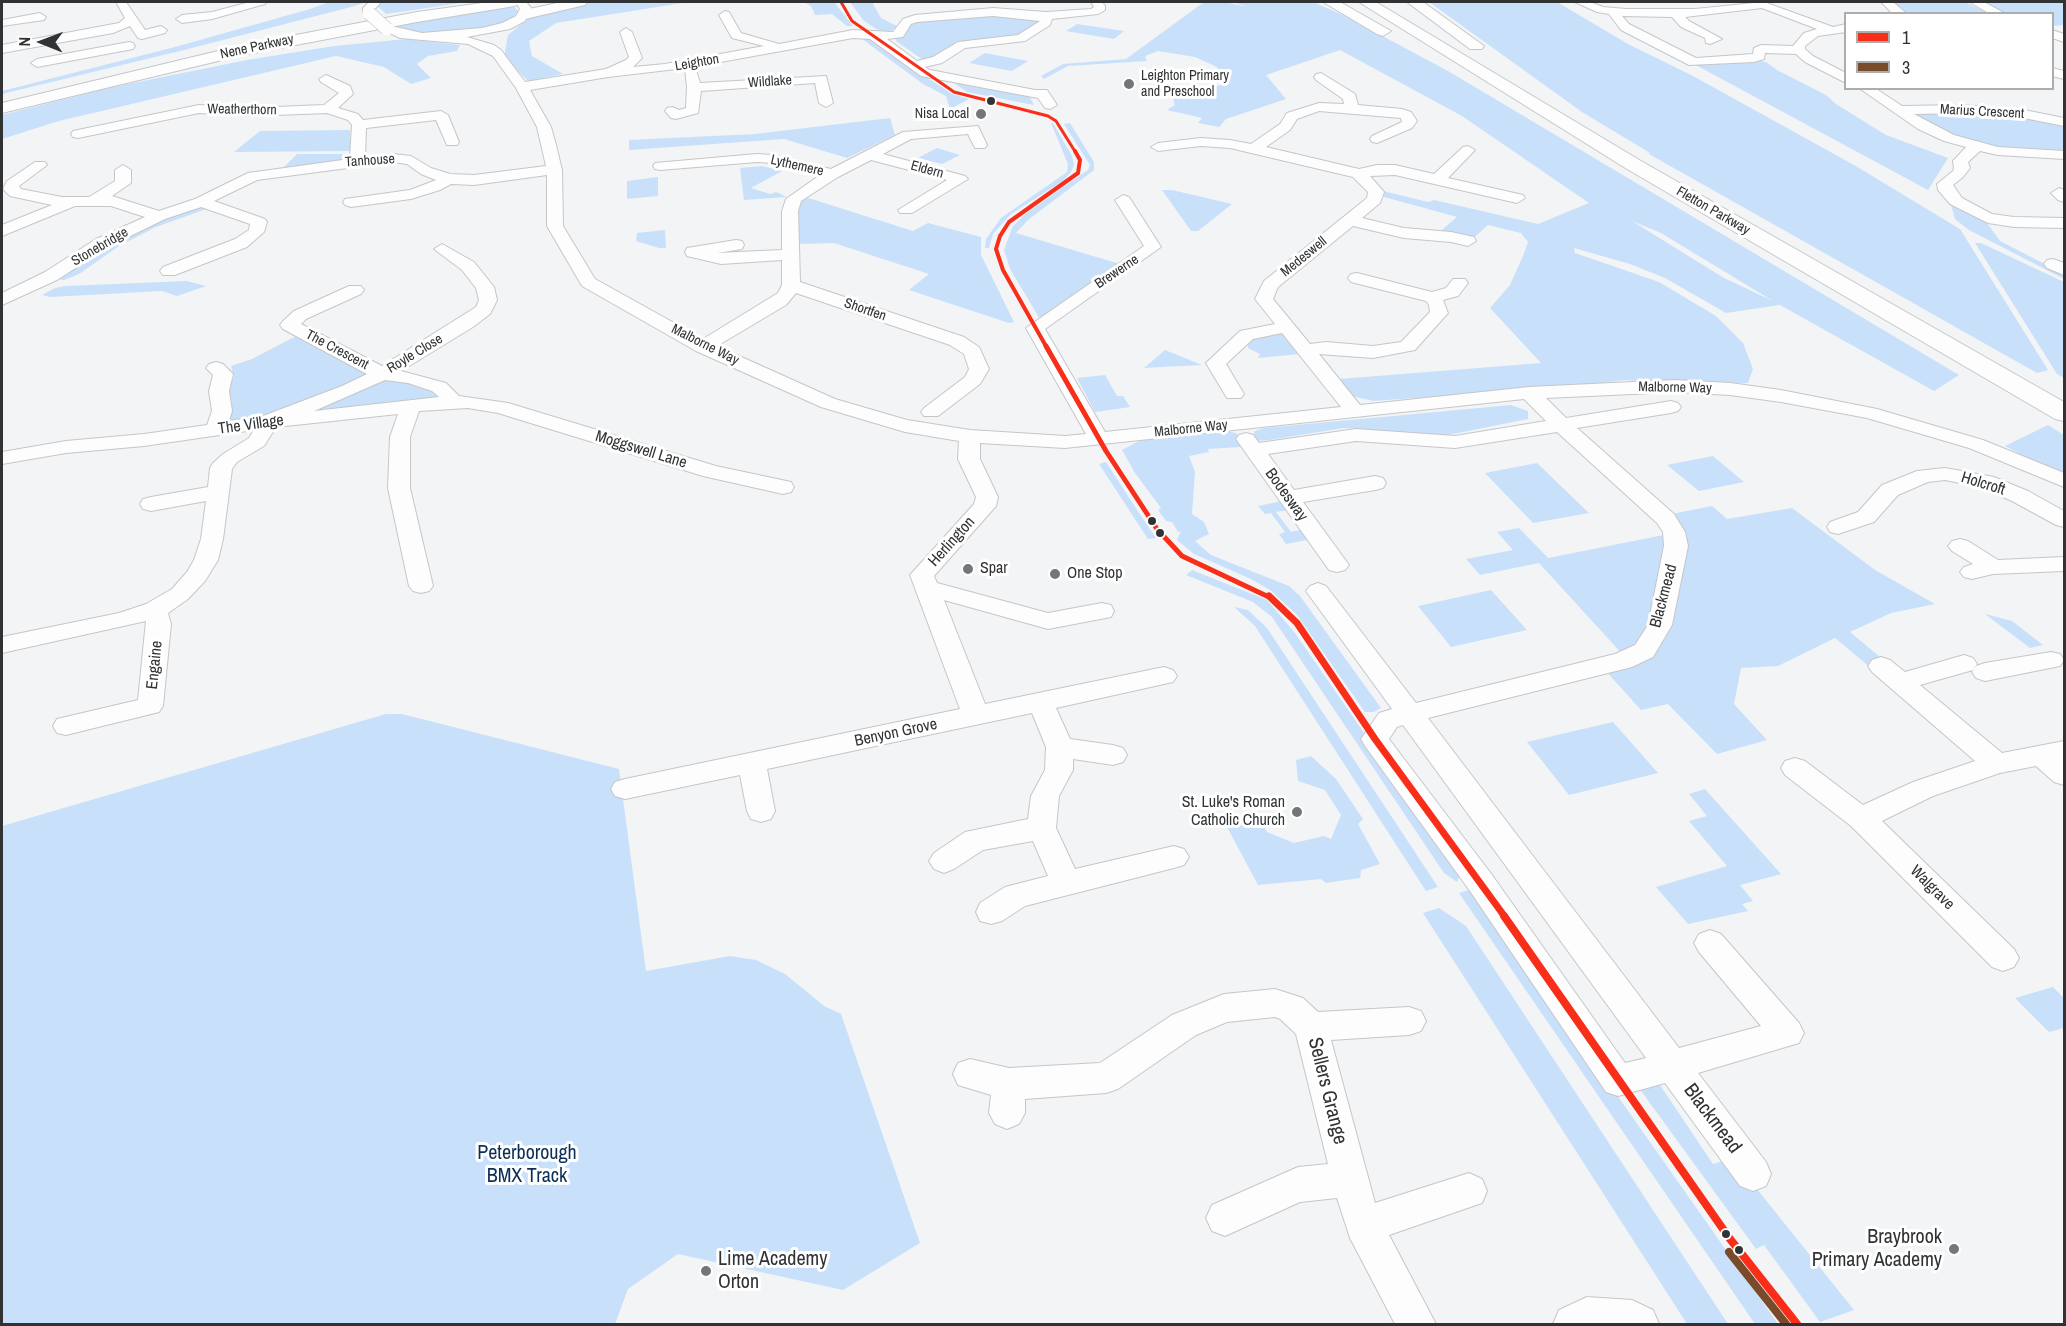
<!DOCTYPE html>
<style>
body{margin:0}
#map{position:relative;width:2066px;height:1326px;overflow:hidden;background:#f2f4f6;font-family:"Archivo Narrow",sans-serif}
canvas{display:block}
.frame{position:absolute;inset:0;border:3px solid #303233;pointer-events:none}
.legend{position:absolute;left:1844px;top:12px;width:210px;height:78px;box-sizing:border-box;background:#fff;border:2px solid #acadad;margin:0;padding:8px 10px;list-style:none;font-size:18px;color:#303233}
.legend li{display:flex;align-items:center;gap:12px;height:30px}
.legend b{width:30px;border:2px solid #acadad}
.north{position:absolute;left:12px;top:12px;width:60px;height:60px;-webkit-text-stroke:4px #fff;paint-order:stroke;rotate:271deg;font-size:16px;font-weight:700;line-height:24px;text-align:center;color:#303233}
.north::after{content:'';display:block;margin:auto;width:21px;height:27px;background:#303233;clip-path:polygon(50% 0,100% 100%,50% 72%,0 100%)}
</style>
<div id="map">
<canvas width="2066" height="1326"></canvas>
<div class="frame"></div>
<ul class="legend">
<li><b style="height:8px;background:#f92e18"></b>1</li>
<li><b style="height:8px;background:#7a4b2a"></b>3</li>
</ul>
<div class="north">N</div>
</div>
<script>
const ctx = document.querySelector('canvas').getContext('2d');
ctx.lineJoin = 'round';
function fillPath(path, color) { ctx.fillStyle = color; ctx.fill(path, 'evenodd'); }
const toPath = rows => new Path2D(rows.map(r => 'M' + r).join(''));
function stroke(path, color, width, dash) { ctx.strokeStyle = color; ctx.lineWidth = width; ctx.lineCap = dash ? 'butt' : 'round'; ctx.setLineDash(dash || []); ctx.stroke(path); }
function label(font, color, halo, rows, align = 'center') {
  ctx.font = font + ' "Archivo Narrow",sans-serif'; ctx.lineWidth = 6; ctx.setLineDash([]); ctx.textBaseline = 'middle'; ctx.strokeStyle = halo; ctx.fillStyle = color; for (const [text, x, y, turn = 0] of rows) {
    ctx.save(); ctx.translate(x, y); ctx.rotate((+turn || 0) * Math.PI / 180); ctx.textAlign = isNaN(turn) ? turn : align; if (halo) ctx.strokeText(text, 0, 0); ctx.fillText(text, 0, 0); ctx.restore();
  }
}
const green = toPath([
 [329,2,366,2,351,7,184,50,2,94,2,91,175,47,310,9],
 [383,2,468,2,386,14,377,6],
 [592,2,689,2,556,23,529,41,532,56,563,74,528,81,504,57,508,35,535,13],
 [803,2,834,2,853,26,847,26,832,14,815,15,811,6],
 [850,2,872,2,881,18,897,26,889,33,876,29,863,20],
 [1204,2,1225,2,1247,7,1233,2,1313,2,1343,15,1448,71,1959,375,1934,391,1780,305,1726,313,1665,278,1630,264,1574,248,1575,253,1659,282,1716,316,1743,343,1753,369,1748,383,1701,385,1625,380,1580,386,1373,401,1348,395,1339,379,1541,363,1490,308,1510,285,1523,256,1528,242,1521,233,1488,225,1469,242,1438,233,1457,217,1384,197,1383,191,1428,202,1434,200,1538,224,1589,203,1462,116,1340,50,1266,75,1286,99,1226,119,1219,127,1198,123,1202,118,1167,110,1175,105,1173,99,1187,94,1189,90,1221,85,1223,82,1217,67,1195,57,1158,51,1145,56,1147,61,1068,66,1044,79,1041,76,1063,64,1126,59],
 [1632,221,1661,233,1773,301,1724,278],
 [1429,2,1557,2,1628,44,1693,76,1854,165,1960,229,2048,370,2037,373,1649,154,1650,153,1582,112],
 [1891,2,1965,2,1988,13,1905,13],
 [1978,2,2064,2,2064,25,2053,26,2052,14,2002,13],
 [512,4,518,11,512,18,497,26,475,31,421,34,399,31,392,23],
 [997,14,1037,17,1042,22,1018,37,963,42,926,62,896,41,895,37,912,21],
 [1077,24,1124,31,1114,39,1066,31],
 [858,36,871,36,905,63,952,94,969,99,950,109,946,96,923,84],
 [406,39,460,45,457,51,428,56,417,64,431,78,411,84,384,67,336,56,59,121,2,139,2,115,108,88,247,60,334,46],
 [985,53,1028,61,1012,71,969,63],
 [1751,59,1766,62,1777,70,1826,95,1836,104,1886,135,1948,158,1928,190,1692,63],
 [953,82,1029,95,1034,105,967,92],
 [1916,112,1948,112,2037,118,2064,124,2064,152,2036,153,1967,143,1912,115],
 [890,118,895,135,847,158,784,139,629,150,629,140,755,134],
 [1051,123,1053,123,1072,156,1074,165,1071,172,1063,181,1011,214,993,234,989,248,985,248,986,239,1001,218,1067,172,1068,164],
 [1070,123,1094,162,1094,170,1028,220,1016,233,1120,264,1040,319,1010,269,1004,250,1013,226,1028,212,1088,170,1090,165,1064,124],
 [350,130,350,151,234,152,260,131],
 [937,148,960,155,942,164,918,158],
 [297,154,349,154,346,159,338,161,282,169],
 [762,166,782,171,751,188,770,194,776,192,787,197,744,200,740,168],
 [658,177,658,196,627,199,627,181],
 [1162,190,1172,190,1232,204,1198,231,1191,231],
 [802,196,913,231,928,223,981,237,981,255,1014,322,1009,323,909,290,929,274,834,243,799,244,797,211],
 [1951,205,1985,220,2000,241,2064,274,2064,279,1969,230,1955,219],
 [199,206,209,208,156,227,119,246,79,274,64,280,49,278,119,236],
 [665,230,666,248,659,248,636,241,637,233],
 [1975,243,1981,243,2064,282,2064,378,2057,374],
 [187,281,206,286,177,296,162,291,50,297,42,295,55,288,66,286],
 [300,334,375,373,279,414,234,421,230,419,227,417,232,403,226,389,234,378,231,366,252,359],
 [1272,334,1282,334,1289,339,1300,354,1258,358,1260,354,1248,348,1248,343,1253,338],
 [1165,350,1202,365,1144,368],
 [1105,375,1117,396,1123,396,1130,407,1095,412,1077,378],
 [388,379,431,386,445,399,299,414],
 [1511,405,1528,411,1528,419,1443,436,1344,428,1269,440,1258,441,1252,437,1255,431,1264,428],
 [2048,425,2064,435,2064,477,2005,446],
 [1215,429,1236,433,1244,443,1240,447,1208,449,1209,452,1189,456,1195,472,1192,514,1204,522,1209,534,1195,541,1211,555,1289,586,1300,596,1381,708,1374,712,1365,712,1297,615,1270,590,1251,579,1194,554,1177,540,1181,531,1178,532,1172,522,1166,521,1158,510,1161,508,1135,473,1122,450,1145,438],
 [1713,456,1744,482,1699,491,1667,465],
 [1106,462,1139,513,1156,538,1148,539,1099,464],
 [1537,463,1589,513,1533,523,1485,473],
 [1282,501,1289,510,1276,512,1291,532,1304,529,1312,539,1286,544,1279,534,1285,532,1271,513,1265,514,1258,506],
 [1712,506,1727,519,1792,508,1875,570,1935,604,1891,613,1850,632,1886,662,1871,668,1835,638,1778,666,1741,668,1734,704,1767,740,1717,754,1668,704,1641,710,1603,668,1625,657,1539,563,1480,575,1466,559,1513,550,1497,532,1519,528,1548,558,1684,531,1672,514],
 [1192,570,1267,600,1295,633,1461,873,1457,882,1444,873,1272,617,1253,602,1186,575],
 [1491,590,1527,630,1451,647,1418,606],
 [1234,607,1248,610,1267,628,1438,887,1426,891,1255,626],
 [1985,614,2012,621,2043,645,2030,648],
 [386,714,402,714,619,769,646,971,730,956,756,960,785,974,824,1006,841,1014,920,1243,843,1290,678,1254,628,1289,615,1324,2,1324,2,826],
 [1613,722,1658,773,1569,795,1527,742],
 [1311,756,1336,779,1363,819,1358,824,1380,864,1361,870,1360,878,1326,883,1321,879,1258,885,1226,825,1258,816,1267,832,1294,843,1324,836,1331,839,1341,815,1325,790,1298,781,1296,760],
 [1705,789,1781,874,1740,885,1753,901,1742,904,1748,911,1688,924,1656,887,1727,866,1689,821,1707,816,1689,794],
 [1472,889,1778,1324,1755,1324,1459,893],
 [1439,908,1466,926,1728,1324,1687,1324,1423,913],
 [2053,987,2064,998,2064,1028,2049,1032,2015,998],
 [1658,1082,1713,1164,1732,1158,1854,1310,1820,1322,1764,1245,1756,1249,1639,1088]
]);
const minor = toPath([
 [116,2,126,2,145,30,161,26,167,30,165,33,142,39,138,38,130,26,113,33,2,53,2,45,119,23,125,18,116,2],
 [250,2,267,2,265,4,212,19,182,23,176,19,182,15,212,12,250,2],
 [369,2,381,2,375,9,373,15,369,17,363,13,363,8,369,2],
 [516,2,526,2,532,9,525,21,510,29,467,37,494,45,501,50,525,82,606,69,626,60,629,57,620,32,626,28,632,32,642,58,633,67,665,64,764,46,732,38,719,15,725,11,729,12,741,33,779,44,853,30,893,32,903,19,915,15,993,8,1046,12,1091,9,1094,7,1091,2,1102,2,1105,6,1105,10,1098,14,1052,19,1050,25,1025,41,965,48,942,63,925,67,930,70,1035,90,1047,90,1057,105,1050,109,1045,108,1038,98,921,76,870,39,853,38,693,67,696,70,700,83,826,76,833,103,826,107,819,103,815,83,701,91,698,113,676,119,671,118,665,111,667,108,672,107,679,110,686,108,687,87,685,68,608,77,530,90,551,127,556,145,562,170,563,226,595,279,703,339,778,293,782,285,782,260,721,264,687,256,685,252,687,248,736,240,742,241,744,245,742,249,717,253,782,250,782,211,786,199,820,175,772,163,757,162,660,170,655,169,653,166,655,163,757,154,772,155,831,169,903,132,978,126,987,145,985,148,975,148,968,134,911,139,883,154,965,176,968,179,912,213,900,213,898,210,947,180,871,160,838,177,801,201,798,211,800,282,964,337,979,347,989,369,980,384,938,416,924,416,921,412,924,408,965,377,969,369,964,354,950,345,796,293,786,305,717,346,835,399,907,420,970,430,1065,436,1086,434,1026,328,1144,246,1115,200,1123,195,1129,197,1161,247,1045,329,1105,432,1341,407,1282,333,1253,339,1226,364,1244,394,1241,398,1227,398,1206,363,1240,331,1275,324,1255,299,1264,281,1367,198,1368,192,1353,177,1230,148,1201,146,1158,151,1151,147,1158,143,1201,138,1230,140,1251,144,1280,124,1287,113,1319,103,1344,104,1343,99,1316,80,1314,77,1316,74,1321,73,1355,94,1358,105,1402,109,1411,112,1417,121,1412,128,1377,143,1372,142,1370,139,1372,136,1402,122,1401,118,1319,111,1297,119,1290,130,1266,147,1359,169,1377,165,1395,165,1434,174,1463,147,1468,146,1475,150,1448,178,1523,195,1525,198,1517,203,1395,175,1370,176,1384,192,1380,203,1362,218,1404,228,1451,232,1474,237,1476,241,1468,246,1451,242,1404,238,1353,226,1278,287,1273,299,1310,344,1326,342,1373,346,1401,342,1430,312,1429,305,1426,301,1351,282,1348,278,1351,274,1357,273,1432,292,1446,288,1453,279,1465,279,1468,283,1458,296,1443,300,1448,313,1415,350,1373,358,1319,354,1360,405,1529,387,1675,380,1730,383,1781,390,1877,409,1983,440,2064,473,2064,487,1969,448,1867,418,1781,402,1730,395,1675,392,1546,398,1566,418,1671,401,1678,403,1681,407,1678,411,1671,413,1577,428,1674,514,1685,532,1688,546,1672,625,1653,657,1632,667,1428,718,1679,1048,1761,1026,1699,952,1694,943,1699,934,1710,930,1721,934,1799,1023,1804,1033,1799,1043,1698,1073,1766,1162,1771,1174,1766,1186,1753,1191,1740,1186,1665,1083,1618,1096,1606,1092,1470,891,1365,746,1361,739,1379,713,1392,709,1306,591,1310,586,1318,583,1326,586,1416,703,1615,654,1635,645,1648,625,1664,546,1663,532,1657,523,1557,432,1455,448,1356,441,1268,454,1294,490,1375,476,1383,478,1386,483,1383,488,1375,490,1303,502,1349,565,1345,570,1337,572,1329,570,1236,439,1239,435,1246,433,1253,435,1259,443,1356,429,1455,436,1546,421,1524,399,1065,448,980,443,980,459,998,497,996,506,934,576,937,583,1048,613,1102,603,1111,605,1114,611,1111,617,1048,629,944,600,985,704,1164,667,1173,670,1177,676,1173,682,1056,708,1070,739,1113,745,1123,748,1127,755,1123,762,1113,765,1073,759,1073,770,1059,796,1056,828,1075,869,1174,846,1184,849,1189,857,1184,865,1174,868,1025,906,1002,921,991,924,980,921,976,912,980,903,1005,887,1048,876,1033,841,983,850,954,869,944,873,934,869,929,861,934,853,965,832,1028,819,1031,796,1045,770,1046,747,1032,713,767,769,775,811,771,819,761,822,751,819,747,811,740,775,625,799,615,796,611,789,615,782,625,779,960,709,910,575,974,504,976,497,958,459,959,441,905,432,821,407,696,351,582,286,547,226,547,175,474,185,451,184,440,190,411,199,351,207,345,205,343,202,345,199,410,190,436,180,421,174,407,164,393,162,257,180,214,201,265,219,267,222,264,232,247,247,175,275,163,275,160,271,163,267,235,239,249,230,250,224,201,207,165,219,108,247,57,280,2,305,2,293,45,272,96,239,145,217,111,206,75,206,2,236,2,225,52,205,10,196,3,189,7,181,35,162,45,162,47,165,19,186,21,189,62,197,89,197,115,181,115,170,123,165,131,170,131,183,112,196,159,211,195,199,248,173,350,159,352,125,348,120,327,113,251,116,199,113,78,138,73,137,71,134,73,131,199,105,251,108,324,105,339,93,321,82,319,79,326,75,350,86,353,94,338,108,358,114,363,120,441,111,448,115,459,142,457,145,447,145,436,120,366,128,365,157,393,154,411,156,431,168,450,174,474,175,546,166,537,127,516,88,493,56,468,44,400,38,381,29,387,25,422,33,482,28,502,23,516,16,520,9,516,2],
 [993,16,1040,21,1018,35,958,42,933,57,917,61,887,39,903,37,911,24,917,22,993,16],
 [1403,725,1646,1058,1625,1063,1492,875,1389,739,1397,727,1403,725],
 [1575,2,1590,2,1603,7,1626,9,1695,9,1764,2,1833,27,1846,24,1846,32,1818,36,1805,46,1805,49,1813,56,1846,73,1846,83,1805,62,1796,54,1765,53,1764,59,1754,62,1689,65,1621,30,1609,14,1597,12,1575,2],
 [1762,8,1817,29,1804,33,1793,46,1761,45,1754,48,1753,54,1696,58,1629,24,1622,16,1672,17,1681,27,1705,38,1706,43,1710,44,1722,39,1689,21,1685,17,1762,8],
 [1881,2,1893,2,1907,14,1893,14,1881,2],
 [1970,2,1984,2,2006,14,1990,14,1970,2],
 [40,13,46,17,44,20,2,26,2,20,40,13],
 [2052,30,2064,34,2064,42,2052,38,2052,30],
 [129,42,133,43,135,46,133,49,37,67,31,63,37,59,129,42],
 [2052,68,2064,71,2064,79,2052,76,2052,68],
 [1859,88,1875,88,1902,106,1963,105,2024,110,2064,118,2064,126,2024,118,1963,113,1914,114,1954,135,1998,147,2064,151,2064,159,1998,155,1980,151,1968,162,1970,168,1963,177,1953,185,1962,198,1992,214,2014,217,2064,218,2064,228,2014,227,1988,223,1950,204,1938,190,1937,184,1953,171,1954,168,1953,161,1966,147,1944,141,1918,129,1859,88],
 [2059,188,2064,190,2064,202,2058,200,2051,193,2059,188],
 [442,244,474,262,494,287,497,300,490,314,473,327,401,371,446,383,459,396,508,403,716,466,791,482,794,487,791,492,783,494,703,476,498,413,468,408,419,411,410,437,410,488,433,586,429,591,421,593,413,591,409,586,388,488,390,437,398,414,276,427,264,446,237,462,232,469,223,539,218,560,205,581,188,599,168,613,171,624,163,706,159,712,66,735,57,733,53,726,57,719,138,700,146,621,2,653,2,637,119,613,146,604,172,589,187,572,194,560,201,539,206,501,151,511,143,509,140,504,143,499,151,497,208,487,210,468,213,463,223,454,249,438,254,430,144,446,66,453,2,464,2,452,66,441,144,434,207,425,212,411,209,391,213,375,206,368,209,364,216,362,223,364,233,374,229,391,232,411,229,421,263,416,342,386,367,374,283,329,280,325,283,321,294,311,349,286,361,286,364,290,361,294,306,319,301,324,382,366,476,307,479,300,476,288,462,270,434,249,442,244],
 [385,380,408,383,432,391,439,397,314,411,385,380],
 [2053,259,2064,263,2064,275,2047,268,2044,264,2047,260,2053,259],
 [1945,468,1994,477,2028,491,2064,511,2064,527,2056,525,2012,501,1980,487,1945,480,1928,482,1898,495,1874,522,1838,534,1830,532,1827,527,1830,522,1858,512,1882,485,1917,471,1945,468],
 [1960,539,1968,541,1998,560,2064,557,2064,571,1993,574,1972,579,1964,577,1960,572,1964,567,1973,564,1952,551,1948,546,1952,541,1960,539],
 [2051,652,2060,654,2064,660,2060,666,1985,681,1976,678,1972,672,1976,666,1985,663,2051,652],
 [1964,655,1973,658,1977,664,1973,670,1920,685,2002,753,2064,741,2064,785,2054,782,2036,766,2000,773,1933,796,1882,821,2014,949,2019,958,2014,967,2003,971,1992,967,1851,826,1785,775,1781,768,1785,761,1795,758,1805,761,1863,805,1913,782,1975,761,1872,672,1868,666,1872,660,1881,657,1890,660,1905,672,1964,655],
 [1275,989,1303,998,1318,1012,1409,1007,1421,1011,1426,1021,1421,1031,1409,1035,1331,1040,1375,1203,1469,1173,1482,1179,1487,1191,1482,1203,1389,1235,1436,1324,1395,1324,1350,1238,1337,1198,1300,1202,1225,1236,1212,1231,1206,1218,1212,1205,1298,1167,1328,1164,1296,1034,1280,1019,1275,1017,1227,1022,1196,1035,1118,1089,1106,1093,1025,1099,1025,1113,1019,1124,1007,1129,995,1124,989,1113,991,1095,958,1085,953,1074,958,1063,970,1059,1009,1068,1100,1063,1172,1015,1224,994,1275,989],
 [1587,1297,1632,1300,1653,1310,1659,1324,1553,1324,1559,1310,1587,1297]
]);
const highway = toPath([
 [489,2,522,2,515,6,417,22,243,55,2,113,2,103,243,45,417,12,489,2],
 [562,2,587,2,585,5,525,19,517,14,520,11,562,2],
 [1323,2,1340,2,1391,31,1383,36,1377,34,1323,2],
 [1359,2,1376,2,1641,161,2064,402,2064,421,2055,419,1627,169,1359,2],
 [1407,2,1423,2,1484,46,1482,49,1470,49,1407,2]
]);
const minorBridge = toPath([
 [369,13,387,29]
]);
const bus1Far4 = toPath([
 [841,2,852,21,954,92,1048,116,1056,121,1076,153]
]);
const bus1Far3 = toPath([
 [1047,348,1003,270,996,249,1000,236,1009,222,1078,173,1080,160,1075,151]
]);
const bus1Far2 = toPath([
 [1046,346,1106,451,1157,529,1182,556,1271,598]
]);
const bus1Far1 = toPath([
 [1269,596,1297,623,1375,739,1505,917]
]);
const bus1 = toPath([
 [1504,916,1730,1239,1797,1324]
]);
const bus2 = toPath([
 [1729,1252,1786,1324]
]);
const markers = [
 [1129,84,6,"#747677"],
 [991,101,5,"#303233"],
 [981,114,6,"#747677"],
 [1152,521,5,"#303233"],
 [1160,533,5,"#303233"],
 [968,569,6,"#747677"],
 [1055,574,6,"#747677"],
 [1297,812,6,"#747677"],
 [1726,1234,5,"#303233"],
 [1954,1249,6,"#747677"],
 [1739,1250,5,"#303233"],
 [706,1271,6,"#747677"]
];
const farStreetnames = [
 ["Nene Parkway",257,47,-12],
 ["Leighton",697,63,-10],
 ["Wildlake",770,82,-4],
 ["Weatherthorn",242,110,1],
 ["Marius Crescent",1982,112,3],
 ["Tanhouse",370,161,-4],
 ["Lythemere",797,166,13],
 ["Eldern",927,170,15],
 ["Fletton Parkway",1713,211,30],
 ["Stonebridge",100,247,-30],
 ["Medeswell",1304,257,-39],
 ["Brewerne",1117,272,-34],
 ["Shortfen",865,310,19],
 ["Malborne Way",705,345,27],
 ["The Crescent",337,350,28],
 ["Royle Close",415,354,-31],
 ["Malborne Way",1675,388,1],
 ["Malborne Way",1191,429,-6]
];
const farPoinames = [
 ["Leighton Primary",1141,76],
 ["and Preschool",1141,92],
 ["Nisa Local",969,114,"right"]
];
const streetNames = [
 ["The Village",251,425,-8],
 ["Moggswell Lane",641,450,17],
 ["Holcroft",1983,484,17],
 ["Bodesway",1286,495,54],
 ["Herlington",952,542,-48],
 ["Blackmead",1664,596,-75],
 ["Engaine",155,665,-84],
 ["Benyon Grove",896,733,-12],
 ["Walgrave",1932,888,45]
];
const poiNames = [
 ["Spar",980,569],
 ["One Stop",1067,574],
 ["St. Luke's Roman",1285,803,"right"],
 ["Catholic Church",1285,821,"right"]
];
const nearStreetnames = [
 ["Sellers Grange",1327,1091,76],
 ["Blackmead",1712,1119,53]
];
const nearParknames = [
 ["Peterborough",527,1154],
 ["BMX Track",527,1177]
];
const nearPoinames = [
 ["Braybrook",1942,1238],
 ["Primary Academy",1942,1261],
 ["Lime Academy",718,1260,"left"],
 ["Orton",718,1283,"left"]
];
fillPath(green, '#c9e0fa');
stroke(minor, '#c5c6c8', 2);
stroke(highway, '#c5c6c8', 2);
fillPath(minor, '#fdfdfe');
fillPath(highway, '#fdfdfe');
stroke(minorBridge, '#c5c6c8', 14, []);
stroke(minorBridge, '#fdfdfe', 13);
stroke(bus1Far4, '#f92e18', 3);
stroke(bus1Far3, '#f92e18', 4);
stroke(bus1Far2, '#f92e18', 5);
stroke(bus1Far1, '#f92e18', 7);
stroke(bus1, '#f92e18', 8);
stroke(bus2, '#7a4b2a', 8);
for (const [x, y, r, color] of markers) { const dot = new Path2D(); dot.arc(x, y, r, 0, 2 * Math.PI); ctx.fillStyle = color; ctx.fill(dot); stroke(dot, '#fff', 2); }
label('14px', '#303233', '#fff', farStreetnames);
label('14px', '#303233', '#fff', farPoinames, 'left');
label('16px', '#303233', '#fff', streetNames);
label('16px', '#303233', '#fff', poiNames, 'left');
label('20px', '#303233', '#fff', nearStreetnames);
label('20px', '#0b2f56', '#fff', nearParknames);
label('20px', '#303233', '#fff', nearPoinames, 'right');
</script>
